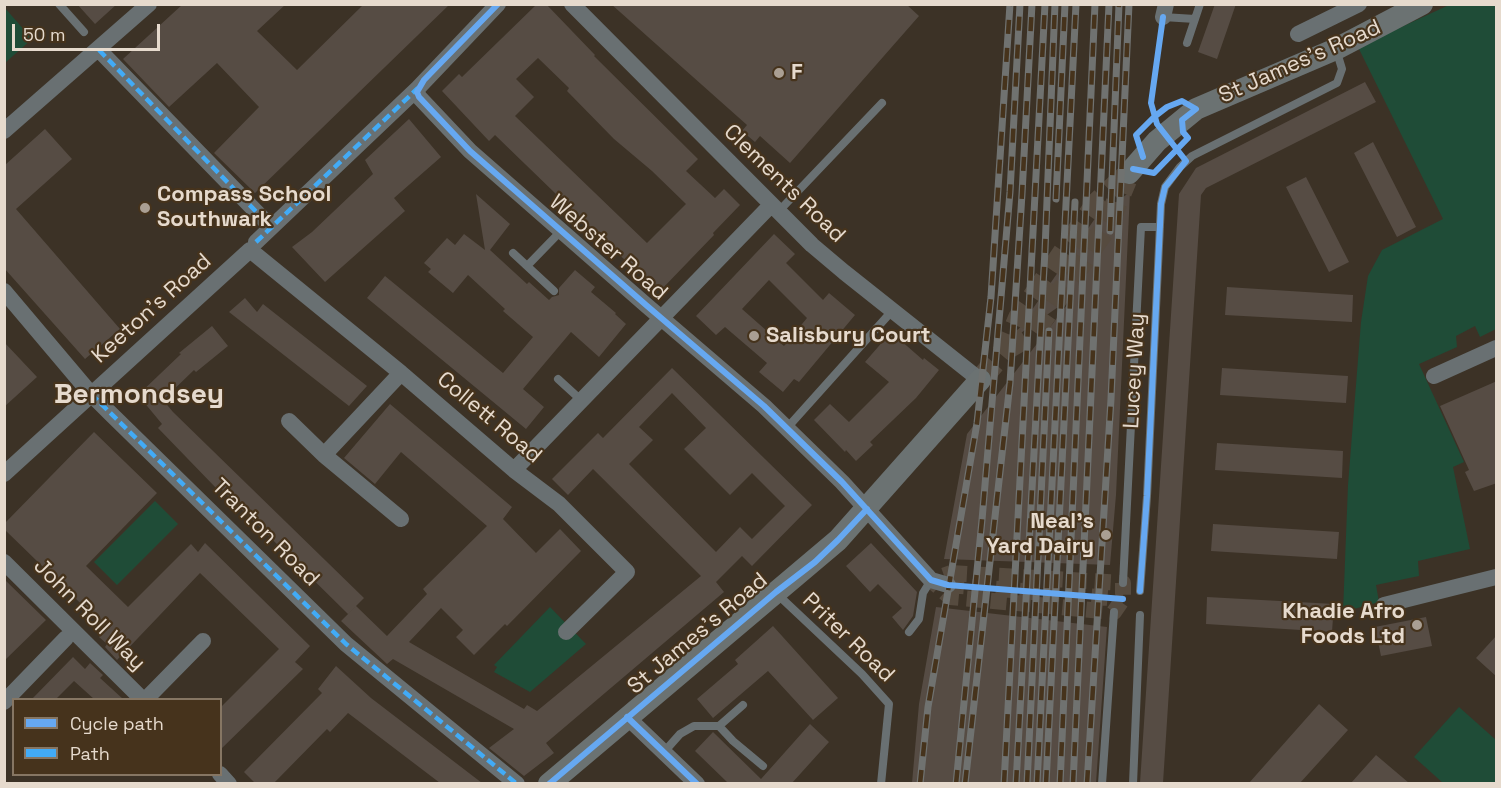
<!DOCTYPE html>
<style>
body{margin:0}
#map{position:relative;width:1501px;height:788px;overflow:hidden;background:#3c3226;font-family:"Space Grotesk",sans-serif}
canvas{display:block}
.frame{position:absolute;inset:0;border:6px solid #e6dacd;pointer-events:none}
.legend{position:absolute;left:12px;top:698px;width:210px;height:78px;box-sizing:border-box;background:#46331c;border:2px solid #867663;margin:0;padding:8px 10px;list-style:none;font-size:18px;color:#e6dacd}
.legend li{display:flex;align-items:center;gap:12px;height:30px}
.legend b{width:30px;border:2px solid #867663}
.scale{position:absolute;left:12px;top:24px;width:148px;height:27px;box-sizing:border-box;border:3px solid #e6dacd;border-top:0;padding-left:8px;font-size:18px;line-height:21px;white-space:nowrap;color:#e6dacd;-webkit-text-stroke:4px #46331c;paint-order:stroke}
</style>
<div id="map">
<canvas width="1501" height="788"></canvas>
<div class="frame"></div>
<ul class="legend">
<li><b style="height:8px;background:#66a8f1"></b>Cycle path</li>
<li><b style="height:8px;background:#42abf6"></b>Path</li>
</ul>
<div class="scale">50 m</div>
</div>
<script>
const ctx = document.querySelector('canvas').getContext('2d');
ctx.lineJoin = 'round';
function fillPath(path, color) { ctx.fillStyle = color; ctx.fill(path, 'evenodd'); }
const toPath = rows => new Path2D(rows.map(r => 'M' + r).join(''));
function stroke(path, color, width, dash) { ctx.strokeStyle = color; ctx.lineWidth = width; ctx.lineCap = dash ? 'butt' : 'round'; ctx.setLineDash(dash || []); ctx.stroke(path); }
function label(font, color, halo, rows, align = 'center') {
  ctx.font = font + ' "Space Grotesk",sans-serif'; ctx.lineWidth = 4.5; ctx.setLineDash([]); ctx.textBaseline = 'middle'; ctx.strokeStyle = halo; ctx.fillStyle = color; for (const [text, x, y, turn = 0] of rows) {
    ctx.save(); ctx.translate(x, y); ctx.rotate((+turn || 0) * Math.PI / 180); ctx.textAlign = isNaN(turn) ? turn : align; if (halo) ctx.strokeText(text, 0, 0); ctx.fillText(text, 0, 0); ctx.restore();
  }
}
const green = toPath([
 [1449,5,1496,5,1496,329,1480,337,1475,326,1456,336,1457,347,1419,364,1464,462,1453,467,1470,549,1418,561,1419,576,1376,585,1379,602,1343,612,1348,485,1361,322,1368,276,1382,250,1443,219,1358,47],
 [5,8,32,39,5,63,4,63],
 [155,501,178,524,117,585,94,562],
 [550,607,586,644,530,692,494,672,497,667,494,665],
 [1459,707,1496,740,1496,783,1443,783,1414,757]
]);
const building = toPath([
 [77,4,117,4,95,24],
 [183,4,286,4,257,31,297,70,364,4,450,4,255,193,214,153,259,107,217,63,169,107,123,59],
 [537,4,546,4,595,55,594,56,698,159,686,171,715,198,724,189,740,205,713,233,714,235,661,290,618,254,495,135,489,141,442,91,459,74,462,77],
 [538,58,569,88,567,91,614,139,652,171,686,204,647,243,515,116,534,97,516,79],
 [611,4,906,4,919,16,790,163,760,136,755,142,742,131,747,125],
 [1215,4,1236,4,1217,59,1198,52],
 [1365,82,1376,102,1206,188,1201,195,1163,783,1140,783,1179,194,1196,168],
 [409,119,441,157,394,198,405,211,325,282,292,247,312,232,373,174,365,160],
 [45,129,72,159,16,209,120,329,85,359,4,268,5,165],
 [1373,142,1416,227,1397,237,1354,153],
 [1306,177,1349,262,1329,272,1286,187],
 [1130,192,1116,495,1110,565,944,559,967,434,1074,296,1015,337,1014,336,1096,217],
 [476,194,510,224,490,250,527,284,529,282,549,300,552,297,559,295,559,288,575,270,595,287,591,292,616,313,615,314,626,324,599,357,571,332,523,389,544,407,526,429,367,298,385,276,503,373,533,337,503,311,505,309,468,275,453,293,428,272,431,269,424,263,447,238,455,245,464,234,485,250],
 [774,234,795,254,786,263,823,300,829,293,855,315,799,382,794,379,783,392,759,372,767,363,725,327,716,335,696,316],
 [769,280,807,318,784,346,742,309],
 [1227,287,1353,295,1352,322,1225,315],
 [245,298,257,312,263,304,367,386,349,406,229,312],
 [212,326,228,346,196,372,194,370,163,400,173,412,364,598,348,614,218,486,216,488,158,428,162,424,138,395,181,354,179,353],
 [891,332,923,360,924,358,939,370,916,398,870,442,873,445,856,461,846,450,845,452,814,420,830,404,849,422,889,382,865,362],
 [4,342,37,377,4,407],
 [672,368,812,505,752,566,742,556,716,582,724,592,546,743,554,753,524,776,489,748,514,729,393,659,387,664,341,621,356,606,387,636,427,594,423,589,487,526,401,452,375,484,344,458,390,404,512,507,503,519,536,553,560,529,581,551,507,626,505,624,474,655,456,637,463,630,441,608,409,642,524,709,527,705,537,711,701,576,593,469,568,495,552,479,598,433,603,438],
 [672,393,706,428,684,449,730,495,752,473,785,506,752,539,740,527,716,552,629,464,653,440,639,427],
 [1222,368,1348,376,1346,403,1220,395],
 [1497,381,1497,483,1474,491,1465,472,1469,470,1440,406],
 [94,432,157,493,86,566,128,607,191,544,198,552,205,543,310,646,295,662,303,669,220,750,220,708,279,649,200,573,117,660,105,647,107,644,99,637,107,629,4,529,4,524],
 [1217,443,1343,451,1342,478,1215,470],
 [1213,524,1339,532,1337,559,1211,551],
 [871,543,917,592,913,616,903,630,892,617,902,608,878,584,870,592,846,566],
 [4,579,46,620,4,661],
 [1207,597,1334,604,1332,632,1206,624],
 [936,607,1107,627,1096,783,912,783,919,704],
 [1426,617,1432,646,1381,656,1375,627],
 [773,626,838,698,813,720,768,671,713,718,697,699,738,664,735,660],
 [1497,635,1497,677,1476,658],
 [73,657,85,669,90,663,103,675,100,678,123,699,94,699,74,681,56,699,32,699],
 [336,666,371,698,482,783,440,783,348,713,330,732,327,729,274,783,255,783,244,772,322,693,318,689],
 [1319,704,1348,730,1300,783,1249,783],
 [810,724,829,742,792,783,728,783,695,751,713,732,761,779],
 [1376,755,1409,783,1351,783]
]);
const streetTunnel = toPath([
 [951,573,1123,583,1123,599,1114,612,950,597,931,580,951,573],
 [948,585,1123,599]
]);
const secondaryTunnel = toPath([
 [1006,349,1032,334,1107,226,1126,180],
 [980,380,1006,349,1019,318,1097,203,1129,173]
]);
const lane = toPath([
 [59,4,84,32],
 [1163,17,1195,19],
 [1187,43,1200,4],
 [778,212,882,103],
 [513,253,554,291],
 [527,266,561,231],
 [558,379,581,400],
 [787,428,892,311],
 [1123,583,1141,227,1160,227],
 [1140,591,1147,496,1161,204,1165,187,1180,167,1192,156,1337,83,1342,69,1336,49],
 [776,593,862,674,889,704,881,784],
 [909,632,919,619,923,593,931,580],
 [719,726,733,741,763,766],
 [664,752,680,734,694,726,719,726,743,705],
 [1102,784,1114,612],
 [1133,784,1140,615]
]);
const street = toPath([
 [498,4,418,88,417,92,419,97,470,151,646,305,764,406,842,482,931,580,948,585],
 [572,4,812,245,844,272,980,380],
 [1163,17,1166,4],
 [1298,34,1359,4],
 [99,50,271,227],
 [4,131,149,4],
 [256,242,418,88],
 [4,291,91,394,111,414,346,644,517,784],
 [1434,376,1496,348],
 [289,421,324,455,401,519],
 [324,455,401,373],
 [514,470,771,205],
 [4,474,250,250,401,373,514,470,559,504,627,572,566,632],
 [4,562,143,700],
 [1384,605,1496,577],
 [145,700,203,641],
 [4,702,66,638],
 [627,717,697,784],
 [220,774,229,784]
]);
const secondary = toPath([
 [1129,173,1157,141,1196,109,1336,49,1422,4],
 [549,784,838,540,980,380]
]);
const rail = toPath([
 [1056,199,1065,4],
 [1110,231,1119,4],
 [920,784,928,707,977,423,991,297,1010,4],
 [956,784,982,520,1010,192,1020,4],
 [965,784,1010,383,1022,194,1032,4],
 [1004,784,1045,4],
 [1016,784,1045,250,1055,4],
 [1027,784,1049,331],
 [1037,784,1076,4],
 [1046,784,1075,202],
 [1060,784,1095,4],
 [1073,784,1109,4],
 [1087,784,1111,399,1129,4]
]);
const quiet = toPath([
 [99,50,271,227],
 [256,242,418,88],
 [91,394,346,644,517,784]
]);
const cycleway = toPath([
 [498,4,424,80,417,92,419,97,470,151,646,305,764,406,842,482,931,580,948,585,1123,599],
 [1133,169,1154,173,1188,138,1183,132,1182,120,1196,109,1182,101,1167,107,1154,117,1136,135,1143,157],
 [1140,591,1147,496,1161,204,1165,187,1186,161,1157,124,1151,103,1163,17],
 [627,717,697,784],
 [549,784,776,592,815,562,838,540,867,509]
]);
const markers = [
 [779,73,6,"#aa9f93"],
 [145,208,6,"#aa9f93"],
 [754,336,6,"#aa9f93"],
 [1106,535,6,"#aa9f93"],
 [1417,625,6,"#aa9f93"]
];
const streetNames = [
 ["St James's Road",1300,62,-24],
 ["Clements Road",784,184,44],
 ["Webster Road",608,248,41],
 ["Keeton's Road",152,309,-42],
 ["Lucey Way",1135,371,-87],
 ["Collett Road",489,418,40],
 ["Tranton Road",265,533,45],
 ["John Roll Way",89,615,45],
 ["St James's Road",698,634,-40],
 ["Priter Road",848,638,44]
];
const poiNames = [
 ["F",791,73],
 ["Compass School",157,195],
 ["Southwark",157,220],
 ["Salisbury Court",766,336],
 ["Neal's",1094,522,"right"],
 ["Yard Dairy",1094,547,"right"],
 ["Khadie Afro",1405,612,"right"],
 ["Foods Ltd",1405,637,"right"]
];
const districtNames = [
 ["Bermondsey",139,395]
];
fillPath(green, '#1f4c37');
fillPath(building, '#564c44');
stroke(streetTunnel, '#564b3f', 16, [16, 8]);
stroke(secondaryTunnel, '#564b3f', 22, [22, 11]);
stroke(lane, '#697072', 8);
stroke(street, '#697072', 16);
stroke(secondary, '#6b7272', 22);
stroke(rail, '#707270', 7);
stroke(rail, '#46331c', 4.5, [14]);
stroke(quiet, '#42abf6', 4.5, [9, 4.5]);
stroke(cycleway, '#66a8f1', 6);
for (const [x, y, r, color] of markers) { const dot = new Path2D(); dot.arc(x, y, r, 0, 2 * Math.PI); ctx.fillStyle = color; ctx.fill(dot); stroke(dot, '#46331c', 2); }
label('22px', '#e6dacd', '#46331c', streetNames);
label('bold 22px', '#e6dacd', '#46331c', poiNames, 'left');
label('bold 28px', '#e6dacd', '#46331c', districtNames);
</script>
